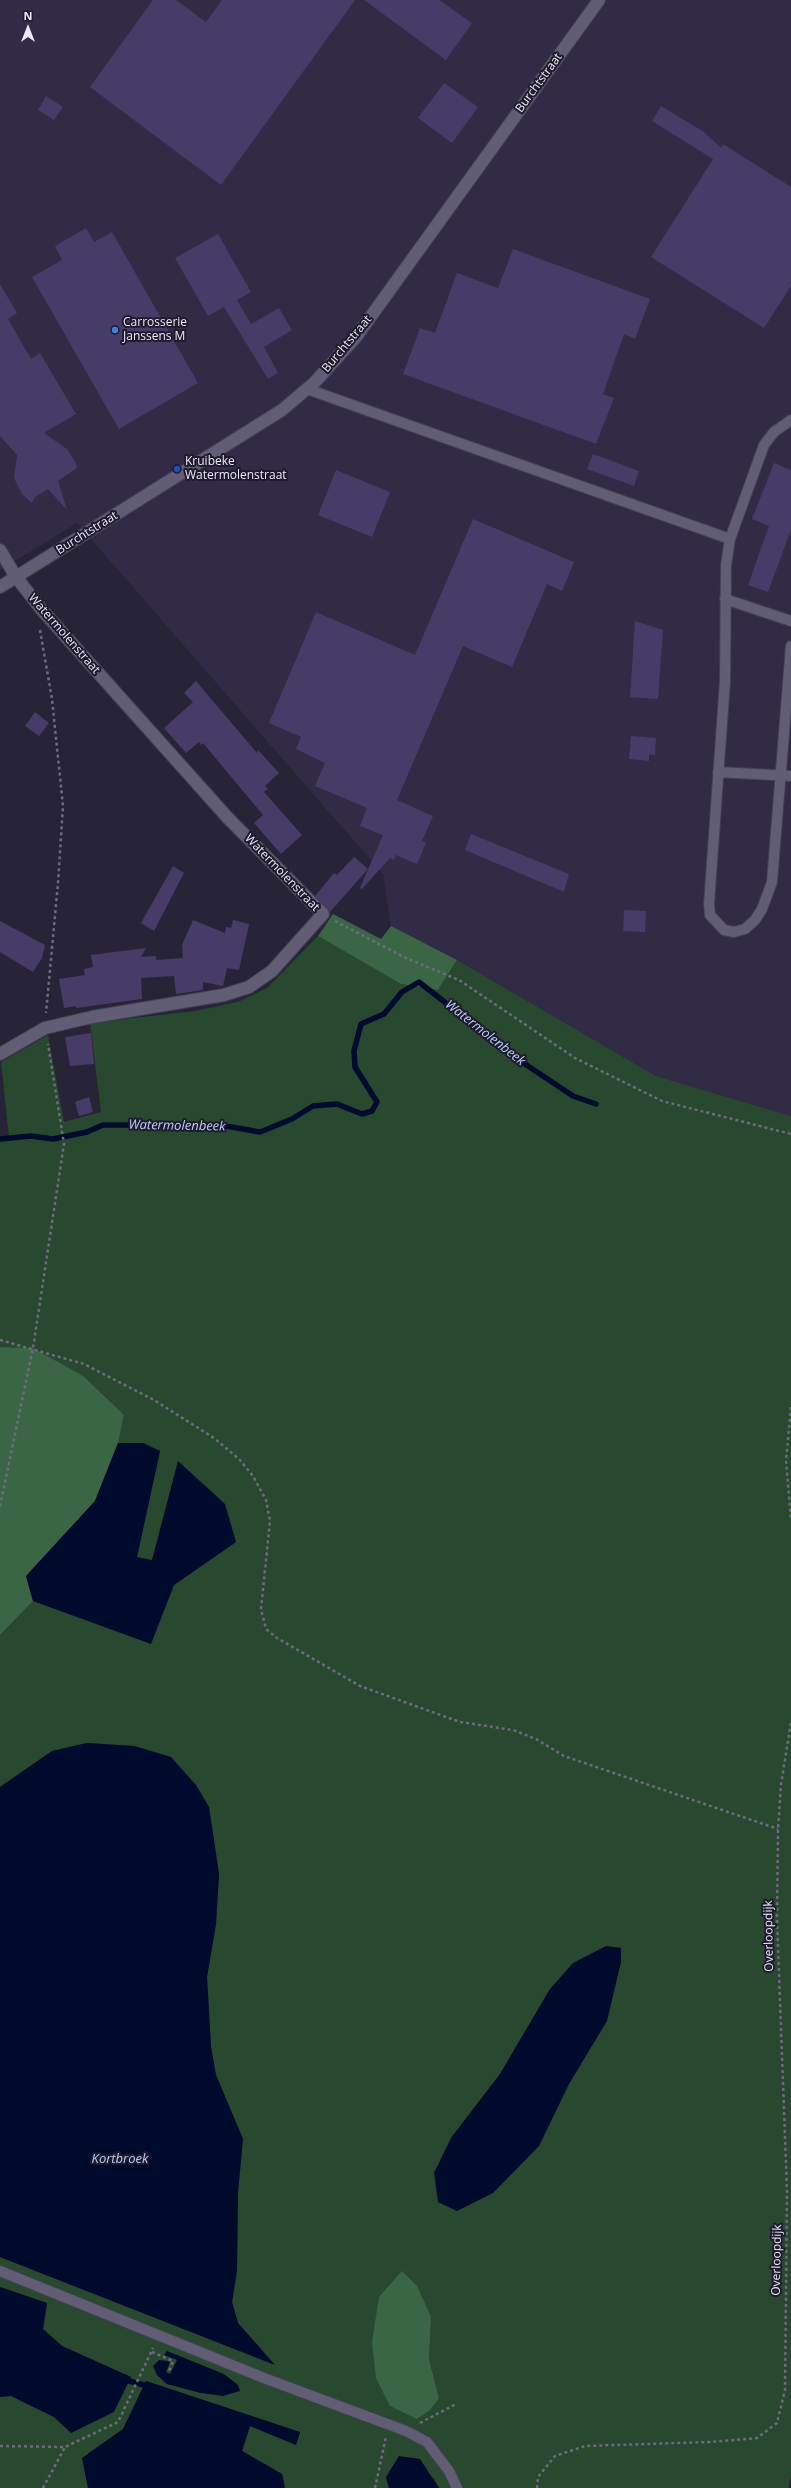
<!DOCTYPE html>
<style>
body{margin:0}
#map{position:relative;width:791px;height:2488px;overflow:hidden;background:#282438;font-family:"Open Sans",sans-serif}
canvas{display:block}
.north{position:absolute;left:8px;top:8px;width:40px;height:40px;-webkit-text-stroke:3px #1f1a2e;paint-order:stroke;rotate:0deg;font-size:11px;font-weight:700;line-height:16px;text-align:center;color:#ebe9f7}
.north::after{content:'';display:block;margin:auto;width:14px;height:18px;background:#ebe9f7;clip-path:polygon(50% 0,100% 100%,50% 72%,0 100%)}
</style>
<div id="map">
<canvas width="791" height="2488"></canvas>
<div class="north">N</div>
</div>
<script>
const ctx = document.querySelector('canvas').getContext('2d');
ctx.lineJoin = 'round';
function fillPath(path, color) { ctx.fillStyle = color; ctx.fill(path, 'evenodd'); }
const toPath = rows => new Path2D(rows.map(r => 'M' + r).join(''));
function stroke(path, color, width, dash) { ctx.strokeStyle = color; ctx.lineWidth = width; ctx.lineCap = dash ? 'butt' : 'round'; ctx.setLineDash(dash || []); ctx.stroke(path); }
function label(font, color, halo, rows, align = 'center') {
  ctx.font = font + ' "Open Sans",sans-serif'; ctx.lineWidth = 4; ctx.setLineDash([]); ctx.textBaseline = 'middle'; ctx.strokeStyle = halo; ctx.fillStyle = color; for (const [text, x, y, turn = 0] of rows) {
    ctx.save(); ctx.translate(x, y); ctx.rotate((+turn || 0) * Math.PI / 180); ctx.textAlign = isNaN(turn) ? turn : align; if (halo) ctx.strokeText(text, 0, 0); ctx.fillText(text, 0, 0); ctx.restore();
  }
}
const built = toPath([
 [0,0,791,0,791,1116,656,1076,457,960,391,926,383,874,77,523,0,570]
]);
const green = toPath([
 [318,936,401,984,438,990,457,960,656,1076,791,1116,791,2475,788,2488,439,2488,433,2477,386,2477,389,2488,285,2488,282,2474,242,2451,250,2426,296,2445,300,2432,146,2381,123,2429,82,2458,88,2488,0,2488,0,2397,11,2396,54,2417,71,2432,131,2377,62,2346,43,2329,47,2303,0,2287,0,2257,274,2364,238,2323,232,2302,237,2270,238,2192,243,2139,216,2075,211,2047,207,1977,216,1924,219,1874,209,1807,171,1757,134,1746,87,1743,52,1751,0,1787,0,1635,33,1601,151,1643,174,1585,236,1542,152,1561,137,1557,160,1451,143,1443,118,1443,124,1415,33,1348,0,1347,0,1139,9,1137,1,1062,48,1035,64,1122,101,1112,90,1023,195,1011,238,1002,267,988],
 [621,1962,615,1985,539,2146,492,2193,457,2211,451,2138,500,2074,550,1989],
 [431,2317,429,2359,439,2398,390,2406],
 [165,2360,170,2362,166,2372,170,2374,177,2360,201,2393,167,2384,157,2375,159,2361]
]);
const forest = toPath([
 [333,914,381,939,391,926,457,960,438,990,401,984,318,936],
 [0,1347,33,1348,83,1376,124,1415,118,1443,95,1501,26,1576,33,1601,0,1635],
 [402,2271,417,2286,431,2317,429,2359,439,2398,430,2410,417,2419,390,2406,376,2378,372,2342,379,2297]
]);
const water = toPath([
 [118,1443,143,1443,160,1451,137,1557,152,1560,178,1461,225,1504,236,1542,174,1585,151,1644,33,1601,26,1576,95,1501],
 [87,1743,134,1746,171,1757,196,1785,209,1807,219,1874,216,1924,207,1977,211,2047,216,2075,243,2139,238,2192,237,2270,232,2302,238,2323,275,2365,0,2257,0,1787,52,1751],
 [606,1946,621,1948,621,1962,607,2021,569,2084,539,2146,493,2193,457,2211,438,2202,434,2173,451,2138,500,2074,550,1989,573,1963],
 [0,2287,47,2303,43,2329,62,2346,131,2377,114,2412,71,2433,54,2417,11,2396,0,2397],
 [167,2351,224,2374,238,2385,240,2391,223,2396,201,2393,167,2384,157,2375,153,2366,159,2360,170,2362,166,2372,170,2374,177,2360,164,2355],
 [146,2381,300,2432,296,2445,250,2426,242,2451,282,2474,285,2488,88,2488,82,2458,123,2429],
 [399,2456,420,2459,439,2488,389,2488,386,2477]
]);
const stream = toPath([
 [0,1139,31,1136,53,1139,87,1132,103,1125,220,1125,260,1132,292,1119,313,1106,337,1104,362,1114,372,1111,377,1102,355,1067,354,1051,361,1024,384,1014,402,992,419,982,516,1058,573,1096,596,1104],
 [129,2381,144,2385]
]);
const building = toPath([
 [153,0,176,0,206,22,222,0,355,0,221,185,90,87],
 [364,0,439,0,472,23,446,60],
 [444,83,478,107,452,143,418,118],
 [46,96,63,107,54,120,38,110],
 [661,106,704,132,721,148,723,144,791,187,791,286,764,328,651,257,713,159,652,121],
 [86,228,94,242,112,232,198,383,119,429,32,277,62,260,55,246],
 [218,234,251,292,237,300,251,324,279,308,292,330,264,347,278,373,268,379,224,307,208,316,175,258],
 [513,249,650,299,635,339,624,334,603,394,614,398,596,444,403,374,420,328,435,333,457,273,498,288],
 [0,284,17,313,8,319,31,359,40,353,76,414,44,433,67,449,76,463,77,468,58,481,67,510,48,489,35,497,32,503,22,494,14,478,17,455,0,436],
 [593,454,639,471,634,486,587,469],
 [774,463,791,470,791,530,768,592,748,585,769,526,752,519],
 [336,470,390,492,372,537,318,515],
 [473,519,574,562,562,591,547,584,512,667,463,646,397,800,433,816,422,841,426,843,417,864,396,855,394,860,390,858,362,889,360,888,383,835,360,826,367,808,315,786,325,763,296,749,301,737,269,723,316,612,415,655],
 [635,621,663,630,658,699,630,697],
 [196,681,257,753,258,750,279,773,265,786,268,789,264,792,302,835,281,854,254,823,263,815,203,743,201,745,199,742,186,753,164,728,193,702,184,693],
 [35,712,49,723,39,736,25,726],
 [631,736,656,738,655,755,649,754,649,761,629,759],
 [471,834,569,874,564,892,465,850],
 [354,857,368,869,330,912,315,896,334,873,337,875],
 [173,866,184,873,154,931,141,923],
 [624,910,646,911,645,932,623,931],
 [193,920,225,933,226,927,231,928,233,920,249,924,239,970,227,968,223,986,203,982,203,990,176,994,174,976,141,978,142,999,76,1008,76,1006,64,1008,59,979,85,975,84,969,93,967,91,955,146,948,141,957,156,956,156,960,183,958,182,945],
 [0,921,45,945,42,958,33,972,0,952],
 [91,1033,94,1064,70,1066,65,1037],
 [89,1097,93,1112,79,1116,75,1102]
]);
const path = toPath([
 [40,630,52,699,63,806,58,883,46,1013],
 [335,921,406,958,459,980,575,1058,662,1101,791,1134],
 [0,1340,84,1364,154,1400,214,1438,239,1459,253,1476,266,1500,270,1521,261,1609,266,1629,277,1638,360,1686,460,1722,513,1730,536,1739,564,1756,778,1829],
 [791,1407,786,1460,791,1519],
 [0,1506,33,1348,64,1144,48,1044],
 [152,2352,173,2361,169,2371],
 [420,2423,456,2404],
 [0,2446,65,2447,118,2422,153,2348],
 [43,2488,65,2447],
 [375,2488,386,2437],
 [537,2488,538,2477,555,2456,585,2446,709,2442,757,2438,777,2423,785,2390,787,2191,777,1919,778,1829,781,1785,791,1722]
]);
const lane = toPath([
 [307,389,730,539],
 [791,420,774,432,764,445,730,539,726,565,725,681,709,904,710,915,724,930,734,932,745,929,755,920,762,909,772,882,791,646],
 [725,599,791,621],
 [718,772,791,776],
 [0,2271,264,2378,406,2431,427,2442,449,2471,457,2488]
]);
const street = toPath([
 [0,550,16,577,42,610,227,817,323,914,272,971,249,987,224,995,92,1017,45,1028,0,1054]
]);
const secondary = toPath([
 [0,587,282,410,314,383,356,337,599,0]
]);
const markers = [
 [115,330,4,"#3f7fe0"],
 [177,469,4,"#1a4fb4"]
];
const streetNames = [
 ["Burchtstraat",539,83,-54],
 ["Burchtstraat",347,344,-50],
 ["Burchtstraat",87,533,-32],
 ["Watermolenstraat",64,634,49],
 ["Watermolenstraat",282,873,46],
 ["Overloopdijk",769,1936,-91],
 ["Overloopdijk",777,2260,-89]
];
const poiNames = [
 ["Carrosserie",123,323],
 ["Janssens M",123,337],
 ["Kruibeke",185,462],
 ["Watermolenstraat",185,476]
];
const waterNames = [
 ["Watermolenbeek",485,1033,38],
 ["Watermolenbeek",177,1126,1],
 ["Kortbroek",120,2159]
];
fillPath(built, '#312b46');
fillPath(green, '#284930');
fillPath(forest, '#3b6645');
fillPath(water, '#000a2c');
stroke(stream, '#000a2c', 5.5);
fillPath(building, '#463c67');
stroke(lane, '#454153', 12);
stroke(street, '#454153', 14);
stroke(secondary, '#454153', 14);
stroke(path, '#6e6b7d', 2.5, [3, 3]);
stroke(lane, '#615d75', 10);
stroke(street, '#615d75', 12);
stroke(secondary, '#615d75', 12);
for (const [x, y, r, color] of markers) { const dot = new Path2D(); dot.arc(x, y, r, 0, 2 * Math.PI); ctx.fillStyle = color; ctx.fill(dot); stroke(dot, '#1f1a2e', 1.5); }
label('12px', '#ebe9f7', '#1f1a2e', streetNames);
label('12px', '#ebe9f7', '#1f1a2e', poiNames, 'left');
label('italic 13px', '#b8d0f7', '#1f1a2e', waterNames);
</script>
